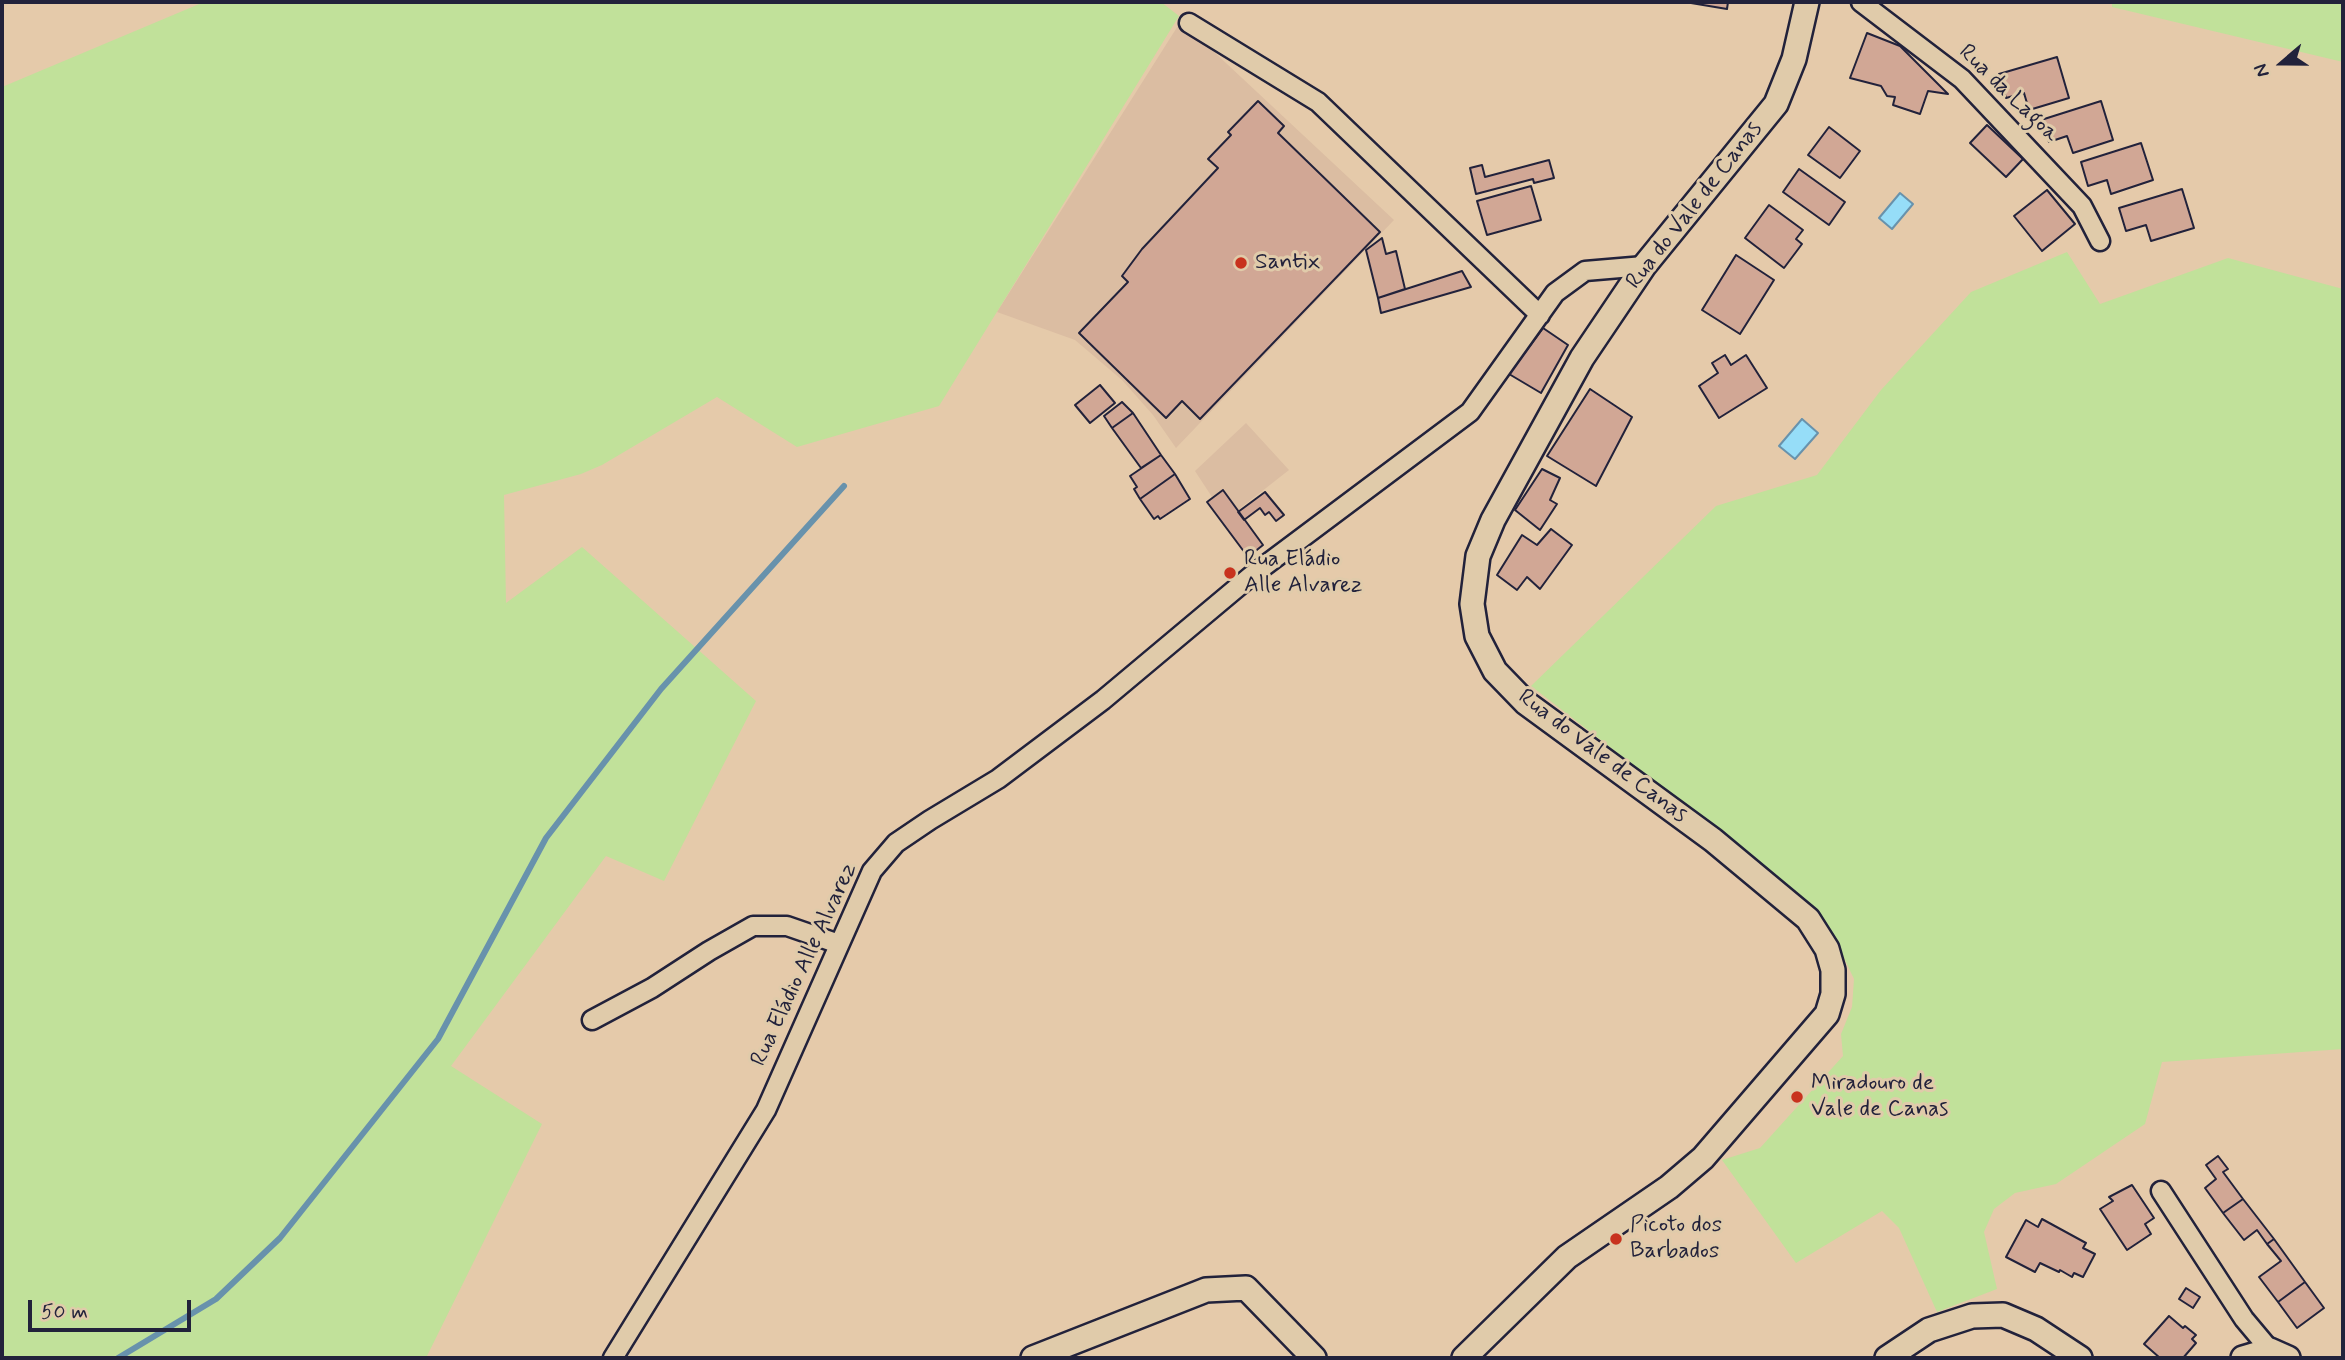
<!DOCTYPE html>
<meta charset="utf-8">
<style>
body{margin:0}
#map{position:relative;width:2345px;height:1360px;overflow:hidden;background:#e5caaa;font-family:Mynerve,sans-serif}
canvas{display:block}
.frame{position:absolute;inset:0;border:4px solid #22223b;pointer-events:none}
.north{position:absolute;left:2247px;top:28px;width:70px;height:70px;-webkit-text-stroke:5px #e0cbaa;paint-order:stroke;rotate:250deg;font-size:19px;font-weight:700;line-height:28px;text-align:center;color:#22223b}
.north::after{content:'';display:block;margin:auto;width:24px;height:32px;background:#22223b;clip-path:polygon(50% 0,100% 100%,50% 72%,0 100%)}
.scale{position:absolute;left:28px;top:1300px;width:163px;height:32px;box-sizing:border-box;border:4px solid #22223b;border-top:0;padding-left:9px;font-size:21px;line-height:24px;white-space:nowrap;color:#22223b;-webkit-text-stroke:5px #e0cbaa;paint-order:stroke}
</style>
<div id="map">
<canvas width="2345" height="1360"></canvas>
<div class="frame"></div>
<div class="north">N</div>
<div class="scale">50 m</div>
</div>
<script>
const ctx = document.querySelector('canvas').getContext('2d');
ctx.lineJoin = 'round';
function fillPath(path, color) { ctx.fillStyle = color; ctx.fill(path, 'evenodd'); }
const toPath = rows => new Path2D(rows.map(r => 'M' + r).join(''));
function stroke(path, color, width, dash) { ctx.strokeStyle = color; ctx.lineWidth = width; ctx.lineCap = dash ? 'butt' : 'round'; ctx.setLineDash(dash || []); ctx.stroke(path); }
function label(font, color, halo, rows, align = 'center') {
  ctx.font = font + ' Mynerve,sans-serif'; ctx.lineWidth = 6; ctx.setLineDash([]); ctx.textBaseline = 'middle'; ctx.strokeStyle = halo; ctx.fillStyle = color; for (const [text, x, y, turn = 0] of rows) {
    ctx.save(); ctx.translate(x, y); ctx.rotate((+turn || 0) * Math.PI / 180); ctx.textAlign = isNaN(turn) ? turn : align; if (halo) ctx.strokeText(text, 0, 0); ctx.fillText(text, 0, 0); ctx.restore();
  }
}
const built = toPath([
 [1181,21,1394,220,1176,448,1153,415,1122,380,1075,340,997,312],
 [1246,423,1289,470,1238,510,1224,489,1212,497,1195,471]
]);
const green = toPath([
 [204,2,1161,2,1179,16,939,406,797,447,717,397,602,465,581,474,504,495,506,603,582,547,756,701,664,881,606,856,451,1066,542,1124,426,1358,2,1358,2,87],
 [2112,2,2343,2,2343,62,2112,7],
 [2067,252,2100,304,2228,258,2343,289,2343,1049,2162,1062,2145,1124,2056,1184,2015,1193,1994,1209,1984,1232,1997,1289,1937,1312,1899,1228,1882,1211,1796,1263,1722,1160,1760,1148,1843,1056,1841,1034,1852,1007,1854,979,1834,937,1813,909,1787,884,1531,686,1716,506,1817,475,1881,390,1971,292]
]);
const water = toPath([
 [1900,193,1913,204,1892,229,1879,218,1900,193],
 [1802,419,1818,433,1795,459,1779,446,1802,419]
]);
const stream = toPath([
 [118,1358,216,1299,280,1238,438,1039,546,838,661,689,844,486]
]);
const building = toPath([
 [1685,2,1728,2,1727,9,1685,2],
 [1867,33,1900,46,1948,94,1928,91,1920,114,1893,105,1895,97,1887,96,1881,86,1850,78,1867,33],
 [2057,57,2069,98,2029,110,2024,93,2006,98,1999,74,2057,57],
 [1258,101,1284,126,1278,133,1380,232,1200,419,1182,401,1166,418,1079,333,1128,282,1122,276,1142,249,1218,168,1208,159,1231,135,1228,132,1258,101],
 [2101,101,2113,140,2073,153,2067,136,2049,142,2041,120,2101,101],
 [1987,125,2023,159,2006,177,1970,143,1987,125],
 [1829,127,1860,151,1840,178,1808,155,1829,127],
 [2141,143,2153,180,2111,194,2107,180,2088,186,2081,162,2141,143],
 [1549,160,1554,178,1534,183,1533,179,1476,194,1470,168,1482,165,1485,177,1549,160],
 [1799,169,1845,202,1829,225,1783,192,1799,169],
 [1531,186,1541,220,1487,235,1477,201,1531,186],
 [2182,189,2194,228,2151,241,2146,225,2126,231,2119,208,2182,189],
 [2047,190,2075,224,2042,251,2014,216,2047,190],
 [1769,205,1803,230,1796,239,1802,244,1784,268,1745,238,1769,205],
 [1382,238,1386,254,1396,251,1405,289,1378,298,1366,250,1382,238],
 [1736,255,1774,280,1740,334,1702,310,1736,255],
 [1462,271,1471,287,1381,313,1378,298,1462,271],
 [1543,328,1568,345,1541,393,1509,374,1543,328],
 [1725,355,1731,365,1746,355,1767,388,1719,418,1699,386,1718,373,1712,363,1725,355],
 [1100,385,1115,403,1090,423,1075,405,1100,385],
 [1590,389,1632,417,1596,486,1547,456,1590,389],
 [1122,402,1133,413,1112,428,1104,416,1122,402],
 [1133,413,1161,455,1141,468,1112,428,1133,413],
 [1161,455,1175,474,1140,499,1134,489,1137,487,1130,476,1161,455],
 [1542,469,1560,478,1550,500,1557,504,1540,530,1515,510,1542,469],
 [1175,474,1190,499,1160,519,1158,516,1154,519,1140,499,1175,474],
 [1223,490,1263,545,1248,557,1207,502,1223,490],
 [1265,492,1284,515,1276,521,1269,512,1265,515,1260,508,1244,520,1238,512,1265,492],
 [1551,529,1572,545,1540,589,1527,577,1517,590,1497,575,1522,535,1537,545,1551,529],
 [2218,1156,2228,1169,2223,1172,2243,1199,2223,1213,2205,1188,2216,1179,2206,1165,2218,1156],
 [2132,1185,2154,1218,2145,1224,2151,1234,2127,1250,2100,1209,2113,1201,2109,1197,2132,1185],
 [2243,1199,2274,1239,2267,1244,2257,1230,2244,1240,2223,1213,2243,1199],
 [2042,1219,2086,1243,2083,1248,2095,1254,2083,1277,2074,1273,2072,1277,2060,1270,2059,1272,2040,1263,2035,1272,2006,1257,2026,1220,2038,1227,2042,1219],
 [2274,1239,2305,1282,2278,1302,2259,1277,2281,1261,2267,1244,2274,1239],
 [2305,1282,2324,1308,2297,1328,2278,1302,2305,1282],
 [2186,1288,2200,1297,2193,1308,2179,1299,2186,1288],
 [2169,1316,2183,1328,2185,1326,2196,1335,2192,1339,2196,1343,2183,1358,2160,1358,2144,1344,2169,1316]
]);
const minor = toPath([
 [1861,2,1962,79,2082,206,2100,241],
 [1189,23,1318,102,1540,315],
 [592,1020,652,988,709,951,753,926,787,926,839,944],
 [2161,1191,2244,1319,2270,1350],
 [613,1358,766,1110,872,871,896,843,930,820,998,779,1103,700,1251,576,1470,412,1555,293,1585,271,1644,266]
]);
const tertiary = toPath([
 [1033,1358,1206,1290,1246,1288,1314,1358],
 [1464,1358,1567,1257,1669,1187,1703,1158,1827,1014,1833,994,1833,970,1827,949,1808,919,1713,840,1526,703,1495,671,1477,636,1472,604,1478,556,1493,520,1582,358,1644,266,1776,104,1794,59,1807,2],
 [1887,1358,1929,1330,1972,1316,2003,1315,2036,1329,2080,1358],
 [2243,1358,2270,1350,2288,1358]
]);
const markers = [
 [1241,263,7,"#c8321e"],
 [1230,573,7,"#c8321e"],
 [1797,1097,7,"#c8321e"],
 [1616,1239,7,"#c8321e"]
];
const streetNames = [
 ["Rua da Lagoa",2008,94,44],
 ["Rua do Vale de Canas",1695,206,-52],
 ["Rua do Vale de Canas",1602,757,37],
 ["Rua Eládio Alle Alvarez",805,965,-65]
];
const poiNames = [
 ["Santix",1255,263],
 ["Rua Eládio",1244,560],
 ["Alle Alvarez",1244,586],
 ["Miradouro de",1811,1084],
 ["Vale de Canas",1811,1110],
 ["Picoto dos",1630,1226],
 ["Barbados",1630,1252]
];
fillPath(built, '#dbbda2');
fillPath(green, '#c1e19a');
fillPath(water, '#96ddf8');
stroke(water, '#6892ac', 2);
stroke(stream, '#6892ac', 6);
fillPath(building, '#d1a795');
stroke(building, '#22223b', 2);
stroke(minor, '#22223b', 23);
stroke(tertiary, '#22223b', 28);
stroke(minor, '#e0cbaa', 18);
stroke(tertiary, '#e0cbaa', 23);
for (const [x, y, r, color] of markers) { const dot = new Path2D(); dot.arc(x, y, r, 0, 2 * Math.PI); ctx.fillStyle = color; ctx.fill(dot); stroke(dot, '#e0cbaa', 2.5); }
label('23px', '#22223b', '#e0cbaa', streetNames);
label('23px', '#22223b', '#e0cbaa', poiNames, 'left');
</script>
